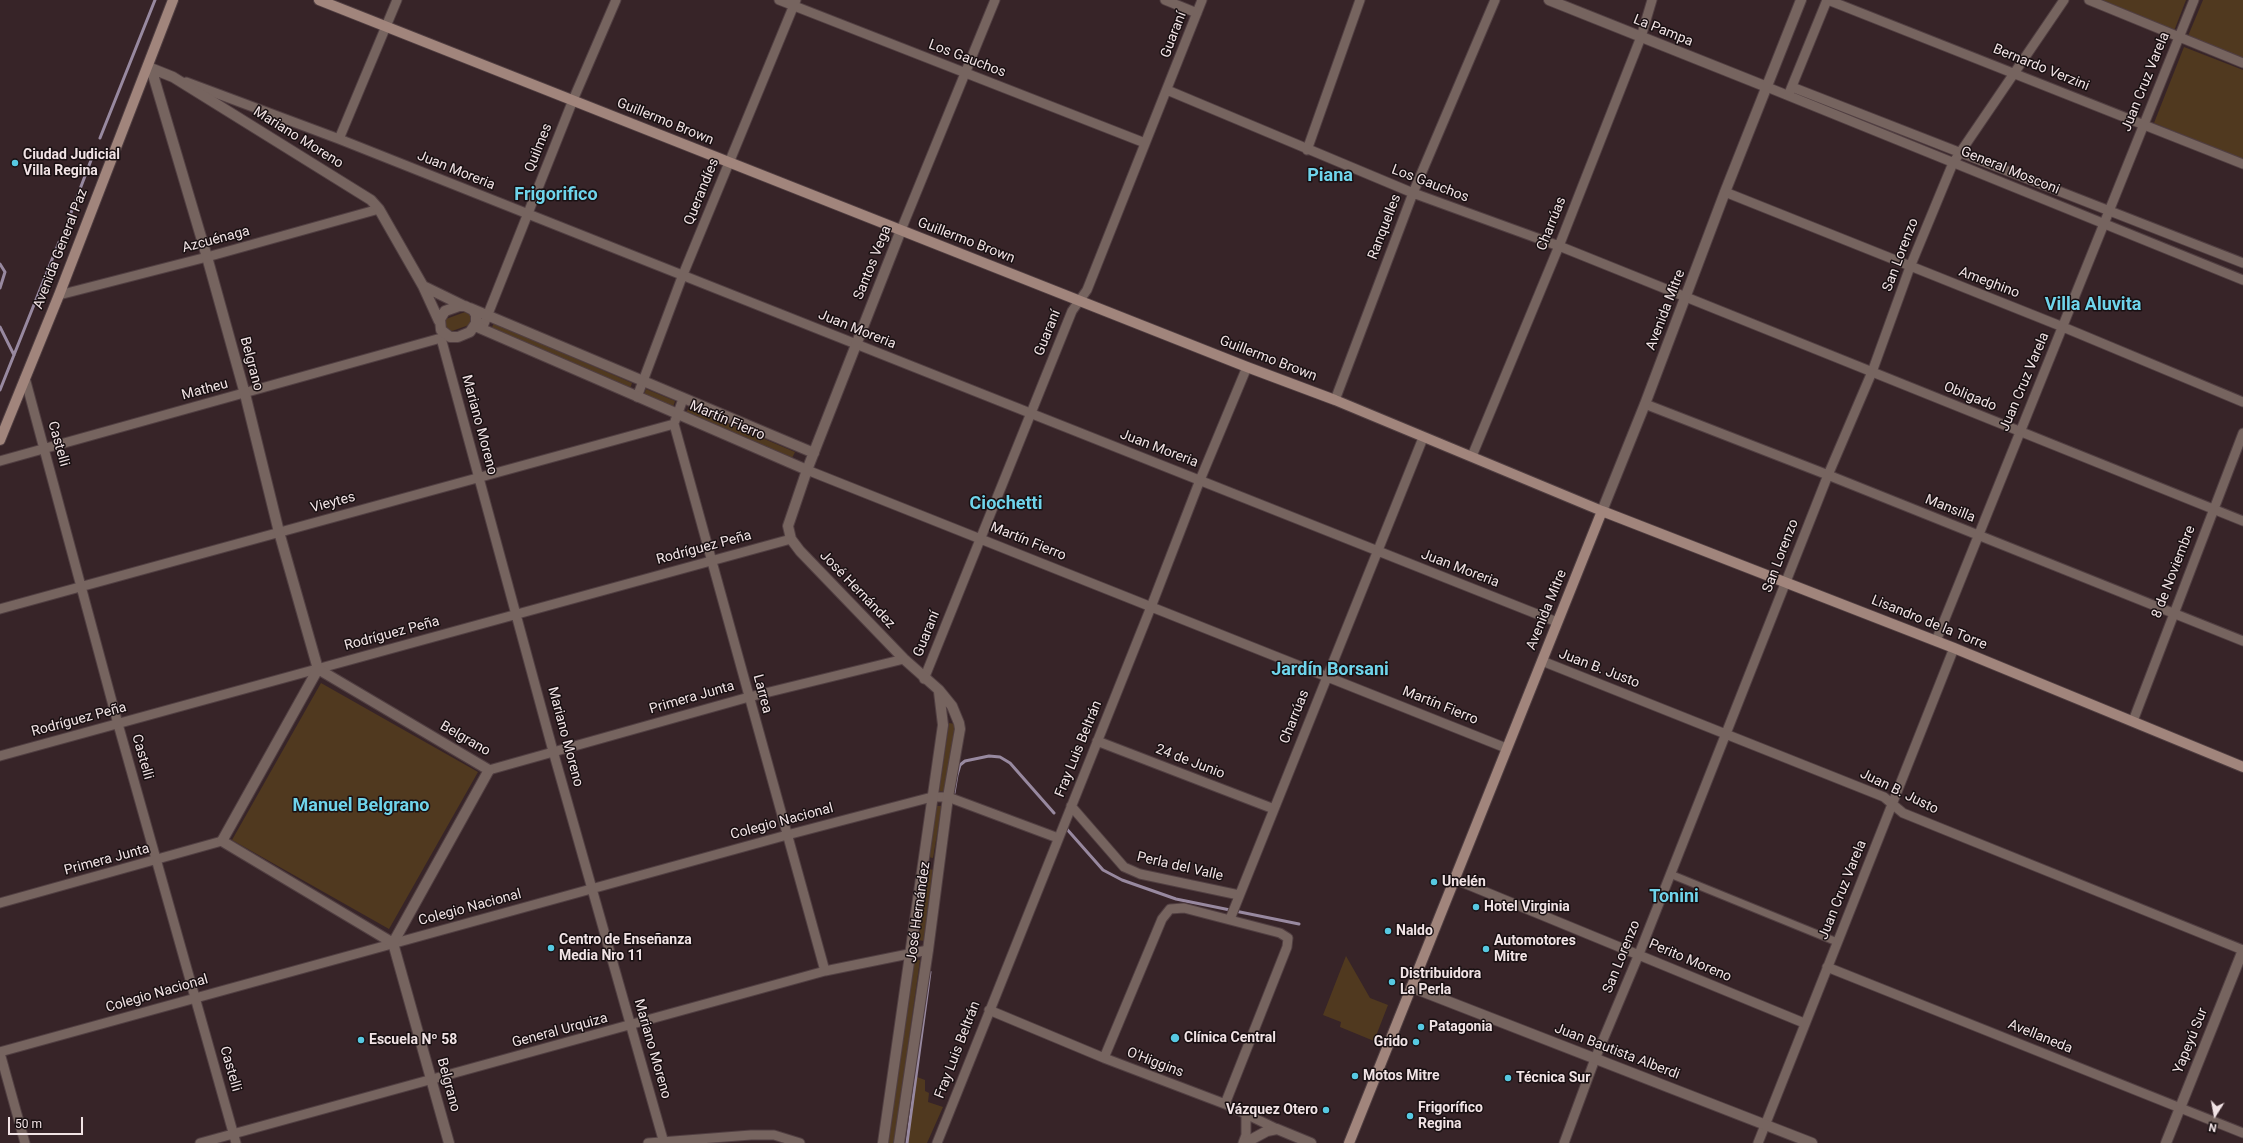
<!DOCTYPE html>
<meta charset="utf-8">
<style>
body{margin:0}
#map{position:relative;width:2243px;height:1143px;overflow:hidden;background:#372428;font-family:Roboto,sans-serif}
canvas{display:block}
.north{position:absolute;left:2195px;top:1095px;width:40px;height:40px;-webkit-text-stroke:3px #191012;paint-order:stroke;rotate:191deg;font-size:11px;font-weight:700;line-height:16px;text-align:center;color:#f1e3e5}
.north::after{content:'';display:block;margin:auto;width:14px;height:18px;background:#f1e3e5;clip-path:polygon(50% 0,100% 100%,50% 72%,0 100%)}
.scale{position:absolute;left:8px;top:1117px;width:75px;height:18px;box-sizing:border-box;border:2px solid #f1e3e5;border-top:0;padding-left:5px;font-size:12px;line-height:14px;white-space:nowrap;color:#f1e3e5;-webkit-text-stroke:3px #191012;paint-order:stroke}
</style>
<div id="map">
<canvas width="2243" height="1143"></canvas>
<div class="north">N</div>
<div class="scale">50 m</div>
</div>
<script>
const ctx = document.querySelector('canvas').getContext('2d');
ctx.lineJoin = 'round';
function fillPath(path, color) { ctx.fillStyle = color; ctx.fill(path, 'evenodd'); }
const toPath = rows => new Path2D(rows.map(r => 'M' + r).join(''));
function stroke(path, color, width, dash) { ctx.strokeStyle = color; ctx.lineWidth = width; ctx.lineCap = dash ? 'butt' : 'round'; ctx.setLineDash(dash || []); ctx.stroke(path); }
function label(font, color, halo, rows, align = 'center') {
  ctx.font = font + ' Roboto,sans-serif'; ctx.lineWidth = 3; ctx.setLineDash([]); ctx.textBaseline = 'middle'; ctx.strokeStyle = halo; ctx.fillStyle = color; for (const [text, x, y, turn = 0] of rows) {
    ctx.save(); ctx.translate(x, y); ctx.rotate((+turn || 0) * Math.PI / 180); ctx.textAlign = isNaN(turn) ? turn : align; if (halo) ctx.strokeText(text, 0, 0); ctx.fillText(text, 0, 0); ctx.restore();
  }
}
const green = toPath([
 [2101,0,2186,0,2174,31],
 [2203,0,2243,0,2243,58,2188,36],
 [2184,47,2243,70,2243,159,2154,123],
 [465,312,472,314,473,320,469,325,452,331,444,327,446,319],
 [494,323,632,383,630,389,491,329],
 [646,389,675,401,673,407,644,395],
 [689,407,795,452,792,458,686,413],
 [321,683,478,772,389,929,232,840],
 [949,723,955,724,945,792,939,791],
 [936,806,942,806,933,858,928,857],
 [928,869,934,870,924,941,918,940],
 [1346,956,1370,998,1388,1005,1374,1041,1340,1027,1341,1022,1323,1015],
 [914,959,920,960,899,1110,898,1129,895,1143,888,1143],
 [917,1077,925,1080,925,1091,929,1093,928,1102,943,1107,927,1143,907,1143]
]);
const stream = toPath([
 [100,138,155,0],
 [69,218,93,155],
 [0,264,5,272,0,288],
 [0,327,14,355],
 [0,390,59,242],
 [954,793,957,775,960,765,965,761,989,756,1000,757,1010,763,1054,813],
 [1065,827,1103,870,1122,880,1176,899,1299,924],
 [907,1143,930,972]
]);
const pedestrian = toPath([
 [1670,874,1837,942]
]);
const minor = toPath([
 [779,0,1145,143],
 [1165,0,1197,13],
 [1828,0,2243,164],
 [2089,0,2243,63],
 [186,82,339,139,1557,622],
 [1767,87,2243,280],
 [1792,87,2243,263],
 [1167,90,1413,193,1559,246,2243,521],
 [1790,91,1827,0],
 [339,139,397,0],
 [1307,150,1360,0],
 [1725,192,2063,327,2243,402],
 [901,230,995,0],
 [59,295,207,257,379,209],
 [482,329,573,100,616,0],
 [441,338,553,751,664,1143],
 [25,378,118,724,236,1143],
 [637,397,682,277,796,0],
 [1335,400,1413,193,1495,0],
 [1645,404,1828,475,2243,641],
 [675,421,683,399],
 [674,424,825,971],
 [1472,456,1559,246,1641,37,1652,0],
 [0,461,441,338],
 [807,470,1506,748],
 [0,609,674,424],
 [1936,641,2194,0],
 [1542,661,1884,797,1903,813,2243,950],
 [924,679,1072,311,1087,290,1202,0],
 [2133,721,2243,433],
 [1097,741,1274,809],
 [0,756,791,539],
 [489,770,749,697,904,659],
 [1071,806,1124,867,1140,874,1239,895],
 [1454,879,1804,1023],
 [0,903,222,841],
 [1230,919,1423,438],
 [1827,967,2243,1133],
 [989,1010,1104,1058,1225,1104,1277,1129],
 [0,1052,787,835,932,797,948,797,1058,838],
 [0,1053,25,1143],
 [1104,1058,1162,919,1170,909,1184,908,1280,933,1288,938,1287,947,1225,1104],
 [200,1143,825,971,928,950],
 [648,1143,751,1135,774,1135,800,1143],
 [937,1143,1151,607,1200,480,1247,367],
 [1243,1143,1246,1135,1246,1114],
 [1564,1143,1595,1059,1639,954,1828,475,1872,372,1910,267,1953,163,2064,0],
 [1758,1143,1954,648]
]);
const tertiary = toPath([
 [1549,0,1767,87],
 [148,67,173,77,371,200,379,209,423,286,439,321],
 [151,68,207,257,245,394,279,532,318,669,489,770,393,943,222,841,318,669],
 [423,286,464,306],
 [459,306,465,306,473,310,476,315,476,323,470,332,458,337,450,337,441,330,440,319,445,311,459,306],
 [470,308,814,453],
 [475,326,807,470],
 [1602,511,1645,404,1725,192,1801,0],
 [393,943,449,1143],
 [1411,987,1812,1143],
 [883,1143,943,725,939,692],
 [899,1143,928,950,948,797,960,729,959,723,952,706,939,690,904,659,800,551,791,539,788,526,807,470,901,230],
 [1245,1143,1267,1131,1277,1129,1311,1143],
 [2166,1143,2243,950]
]);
const secondary = toPath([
 [319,0,1247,367,1335,400,1602,511,1954,648,2243,767],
 [0,440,59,295,173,0],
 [1349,1143,1602,511]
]);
const markers = [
 [15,163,4,"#57c9e2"],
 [1434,882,4,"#57c9e2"],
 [1476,907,4,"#57c9e2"],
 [1388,931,4,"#57c9e2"],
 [551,948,4,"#57c9e2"],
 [1486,949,4,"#57c9e2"],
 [1392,982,4,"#57c9e2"],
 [1421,1027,4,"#57c9e2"],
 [1175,1038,5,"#57c9e2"],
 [361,1040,4,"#57c9e2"],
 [1416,1042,4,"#57c9e2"],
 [1355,1076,4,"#57c9e2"],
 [1508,1078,4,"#57c9e2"],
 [1326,1110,4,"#57c9e2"],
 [1410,1116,4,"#57c9e2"]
];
const streetNames = [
 ["La Pampa",1663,31,22],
 ["Guaraní",1174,35,-69],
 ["Los Gauchos",967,59,21],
 ["Bernardo Verzini",2041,68,22],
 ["Juan Cruz Varela",2146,82,-68],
 ["Guillermo Brown",665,122,22],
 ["Mariano Moreno",298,138,32],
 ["Quilmes",539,148,-68],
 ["Juan Moreria",456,171,22],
 ["General Mosconi",2010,171,22],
 ["Los Gauchos",1430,184,21],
 ["Querandíes",702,192,-68],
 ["Charrúas",1552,224,-68],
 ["Ranquelles",1385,227,-69],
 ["Azcuénaga",216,240,-15],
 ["Guillermo Brown",966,241,21],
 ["Avenida General Paz",61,249,-69],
 ["San Lorenzo",1901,255,-69],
 ["Santos Vega",873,263,-68],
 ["Ameghino",1989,283,21],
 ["Avenida Mitre",1666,310,-69],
 ["Juan Moreria",857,330,22],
 ["Guaraní",1048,333,-68],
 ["Guillermo Brown",1268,359,21],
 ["Belgrano",251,364,75],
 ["Juan Cruz Varela",2025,382,-67],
 ["Matheu",205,390,-15],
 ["Obligado",1970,397,22],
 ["Martín Fierro",727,421,23],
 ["Mariano Moreno",479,425,75],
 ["Castelli",58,444,74],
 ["Juan Moreria",1159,449,21],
 ["Vieytes",333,503,-15],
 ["Mansilla",1950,509,22],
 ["Martín Fierro",1028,542,22],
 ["Rodríguez Peña",704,548,-15],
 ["San Lorenzo",1781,556,-69],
 ["Juan Moreria",1460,569,21],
 ["8 de Noviembre",2174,572,-69],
 ["José Hernández",857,590,46],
 ["Avenida Mitre",1547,610,-68],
 ["Lisandro de la Torre",1929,623,22],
 ["Rodríguez Peña",392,634,-15],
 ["Guaraní",927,634,-68],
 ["Juan B. Justo",1599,669,21],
 ["Larrea",762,694,75],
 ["Primera Junta",692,698,-16],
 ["Martín Fierro",1440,706,22],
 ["Charrúas",1295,717,-68],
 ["Rodríguez Peña",79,720,-15],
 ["Mariano Moreno",565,737,75],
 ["Belgrano",465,739,30],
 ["Fray Luis Beltrán",1079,749,-68],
 ["Castelli",142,757,74],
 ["24 de Junio",1190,762,21],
 ["Juan B. Justo",1899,792,26],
 ["Colegio Nacional",782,822,-15],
 ["Primera Junta",107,860,-15],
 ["Perla del Valle",1180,867,13],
 ["Juan Cruz Varela",1843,890,-68],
 ["Colegio Nacional",470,908,-15],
 ["José Hernández",919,912,-82],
 ["San Lorenzo",1622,957,-68],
 ["Perito Moreno",1690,961,23],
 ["Colegio Nacional",157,994,-16],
 ["General Urquiza",560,1031,-15],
 ["Avellaneda",2040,1037,22],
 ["Yapeyú Sur",2191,1041,-68],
 ["Mariano Moreno",652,1049,74],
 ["Fray Luis Beltrán",958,1050,-69],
 ["Juan Bautista Alberdi",1617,1052,21],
 ["O'Higgins",1155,1063,21],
 ["Castelli",230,1069,74],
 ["Belgrano",448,1085,75]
];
const poiNames = [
 ["Ciudad Judicial",23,155],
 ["Villa Regina",23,171],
 ["Unelén",1442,882],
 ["Hotel Virginia",1484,907],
 ["Naldo",1396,931],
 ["Centro de Enseñanza",559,940],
 ["Media Nro 11",559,956],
 ["Automotores",1494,941],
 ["Mitre",1494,957],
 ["Distribuidora",1400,974],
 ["La Perla",1400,990],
 ["Patagonia",1429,1027],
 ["Clínica Central",1184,1038],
 ["Escuela Nº 58",369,1040],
 ["Grido",1408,1042,"right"],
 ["Motos Mitre",1363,1076],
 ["Técnica Sur",1516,1078],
 ["Frigorífico",1418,1108],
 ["Regina",1418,1124],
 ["Vázquez Otero",1318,1110,"right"]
];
const districtNames = [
 ["Piana",1330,176],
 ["Frigorifico",556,195],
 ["Villa Aluvita",2093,305],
 ["Ciochetti",1006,504],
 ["Jardín Borsani",1330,670],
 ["Manuel Belgrano",361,806],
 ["Tonini",1674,897]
];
fillPath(green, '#50391f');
stroke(stream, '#9889a0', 3);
stroke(pedestrian, '#513f42', 9);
stroke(minor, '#513f42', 11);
stroke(tertiary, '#513f42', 12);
stroke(secondary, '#513f42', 12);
stroke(pedestrian, '#76645f', 7);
stroke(minor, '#76645f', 9);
stroke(tertiary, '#76645f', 10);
stroke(secondary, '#a1857c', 10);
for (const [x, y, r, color] of markers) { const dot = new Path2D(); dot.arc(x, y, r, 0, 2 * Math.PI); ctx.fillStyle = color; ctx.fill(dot); stroke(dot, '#191012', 1.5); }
label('14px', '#f1e3e5', '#191012', streetNames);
label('bold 14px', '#f1e3e5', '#191012', poiNames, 'left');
label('bold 18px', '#6fd4eb', '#191012', districtNames);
</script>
